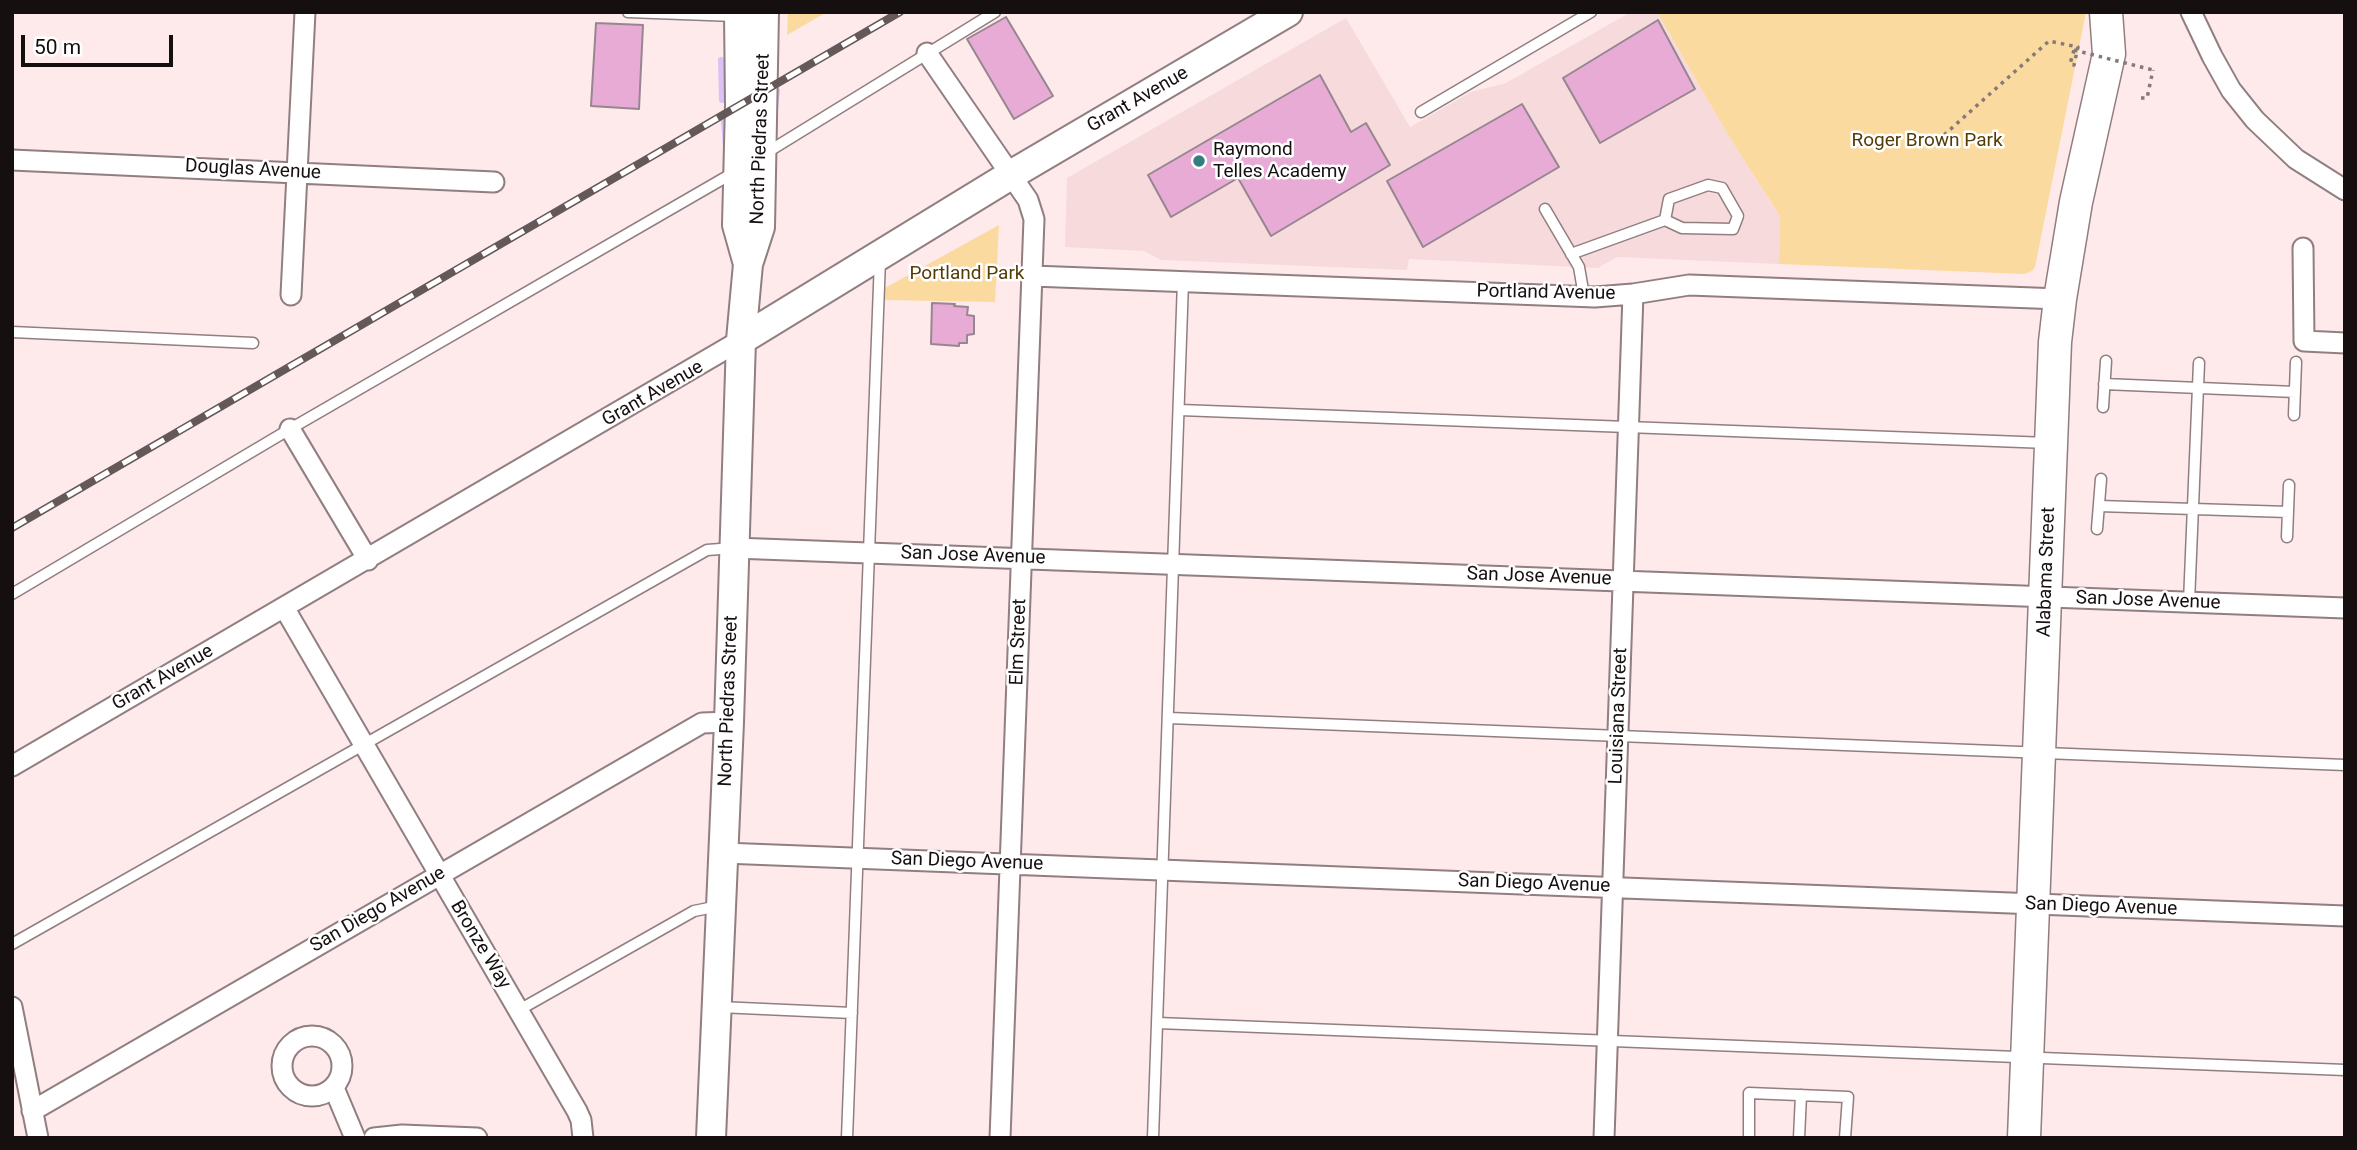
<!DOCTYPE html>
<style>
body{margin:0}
#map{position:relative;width:2357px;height:1150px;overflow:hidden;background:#fee9eb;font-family:Roboto,sans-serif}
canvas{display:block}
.frame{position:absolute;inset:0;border:14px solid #160f10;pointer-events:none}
.scale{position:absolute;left:21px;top:35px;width:152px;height:32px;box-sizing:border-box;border:4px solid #160f10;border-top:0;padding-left:9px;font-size:21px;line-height:24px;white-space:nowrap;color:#160f10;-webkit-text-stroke:5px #fff;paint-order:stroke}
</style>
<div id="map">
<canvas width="2357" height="1150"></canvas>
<div class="frame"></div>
<div class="scale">50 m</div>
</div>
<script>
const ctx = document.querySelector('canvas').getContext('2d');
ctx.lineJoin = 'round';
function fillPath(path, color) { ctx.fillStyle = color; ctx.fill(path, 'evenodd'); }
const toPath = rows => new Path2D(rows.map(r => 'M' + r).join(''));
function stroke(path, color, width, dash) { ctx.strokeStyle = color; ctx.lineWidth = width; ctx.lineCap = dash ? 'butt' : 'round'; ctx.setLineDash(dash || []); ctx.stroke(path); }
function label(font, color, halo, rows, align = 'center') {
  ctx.font = font + ' Roboto,sans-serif'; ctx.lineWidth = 5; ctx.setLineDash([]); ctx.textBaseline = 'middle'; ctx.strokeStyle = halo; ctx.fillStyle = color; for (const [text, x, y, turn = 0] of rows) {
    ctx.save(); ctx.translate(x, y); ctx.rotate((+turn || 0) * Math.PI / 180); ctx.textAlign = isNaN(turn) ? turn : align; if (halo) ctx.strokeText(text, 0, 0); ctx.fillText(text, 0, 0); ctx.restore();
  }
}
const built = toPath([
 [1631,12,1657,12,1728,135,1780,216,1779,264,1617,257,1598,268,1409,259,1407,270,1161,260,1144,251,1065,247,1067,178,1346,18,1410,127,1471,92,1506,83]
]);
const green = toPath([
 [788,12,827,12,787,35],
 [1657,12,2086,12,2035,267,2032,271,2024,274,1779,264,1780,216,1728,135],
 [999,225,995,302,885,300,885,288]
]);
const stream = toPath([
 [721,60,722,100],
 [775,109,777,91],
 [724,122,726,147]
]);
const building = toPath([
 [1006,17,1053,96,1014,119,967,39,1006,17],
 [1658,20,1695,89,1600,143,1563,78,1658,20],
 [596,23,643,25,639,109,591,106,596,23],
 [1320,75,1351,132,1366,123,1390,165,1271,236,1238,178,1171,217,1148,175,1320,75],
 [1522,104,1559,167,1423,247,1387,181,1522,104],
 [932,303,955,304,954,306,968,307,967,315,974,316,974,334,967,335,967,343,959,343,959,346,931,344,932,303]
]);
const path = toPath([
 [2141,98,2147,98,2153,70],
 [1944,135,2049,41,2078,47,2074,65,2070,64,2074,50]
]);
const lane = toPath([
 [628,12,735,16],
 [1421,112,1591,12],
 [766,153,995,12],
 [1545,209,1579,267,1584,296],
 [1571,254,1665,220,1682,228,1733,229,1738,216,1722,188,1708,185,1669,199,1665,220],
 [12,332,253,343],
 [2104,384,2295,392],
 [2103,407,2106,361],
 [1180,410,2048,443],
 [2294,415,2296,362],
 [2099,506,2288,512],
 [2097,529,2101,479],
 [2287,537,2289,485],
 [12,594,290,429,733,173],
 [2189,602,2199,363],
 [1169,718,2345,765],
 [12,944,707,550,734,548],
 [719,1007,852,1013],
 [519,1010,694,911,719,906],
 [1158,1023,2345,1070],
 [847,1138,880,259],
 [1153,1138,1183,281],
 [1749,1138,1749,1093,1848,1097,1845,1138],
 [1799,1138,1801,1095]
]);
const street = toPath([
 [2191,12,2212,56,2231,90,2255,120,2296,159,2345,190],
 [927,53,1028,200,1034,219,1000,1138],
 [12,160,494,182],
 [2303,248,2304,341,2345,343],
 [1032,276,1595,297,1633,294,1689,285,2060,299],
 [291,295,305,12],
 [290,429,368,560],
 [734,548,2345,608],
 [285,609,577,1111,581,1120,583,1138],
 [12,766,741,340],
 [723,853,2345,916],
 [12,1007,38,1138],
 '282 1066a30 30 0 1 1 60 0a30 30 0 1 1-60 0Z',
 [334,1088,355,1138],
 [32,1111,702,723,729,722],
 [374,1138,402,1135,477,1138],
 [1604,1138,1633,294]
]);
const secondary = toPath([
 [739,12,740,105,737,225,748,264],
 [741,340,1009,176,1288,12],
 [711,1138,729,722,741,340,748,264,760,227,764,12]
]);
const primary = toPath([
 [2024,1138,2055,342,2060,299,2076,202,2109,54,2106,12]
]);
const rail = toPath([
 [12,528,900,12]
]);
const pathBridge = toPath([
 [2074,50,2153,70]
]);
const markers = [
 [1199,161,7,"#337c7f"]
];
const streetNames = [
 ["Grant Avenue",1138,100,-30],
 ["North Piedras Street",761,139,-88],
 ["Douglas Avenue",253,170,3],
 ["Portland Avenue",1546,293,1],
 ["Grant Avenue",653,394,-30],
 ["San Jose Avenue",973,556,2],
 ["Alabama Street",2047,572,-88],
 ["San Jose Avenue",1539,577,2],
 ["San Jose Avenue",2148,601,2],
 ["Elm Street",1019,642,-88],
 ["Grant Avenue",163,678,-30],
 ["North Piedras Street",729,701,-88],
 ["Louisiana Street",1619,716,-88],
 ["San Diego Avenue",967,862,2],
 ["San Diego Avenue",1534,884,2],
 ["San Diego Avenue",2101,907,2],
 ["San Diego Avenue",378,910,-30],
 ["Bronze Way",480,945,59]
];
const parkNames = [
 ["Roger Brown Park",1927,141],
 ["Portland Park",967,274]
];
const poiNames = [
 ["Raymond",1213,150],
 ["Telles Academy",1213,172]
];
fillPath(built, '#f7dadc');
fillPath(green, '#fbda9f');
stroke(stream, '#d7c3f6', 6);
fillPath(building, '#e8abd6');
stroke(building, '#958690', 2);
stroke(lane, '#917e80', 13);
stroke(street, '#917e80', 23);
stroke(secondary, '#917e80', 32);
stroke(primary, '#917e80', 35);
stroke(path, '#86797a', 3.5, [3.5, 5]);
stroke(lane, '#fff', 10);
stroke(street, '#fff', 19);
stroke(secondary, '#fff', 28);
stroke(primary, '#fff', 32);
stroke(rail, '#645859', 8);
stroke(rail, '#fff', 5, [16]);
stroke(pathBridge, '#86797a', 3.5, [3.5, 5]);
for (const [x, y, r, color] of markers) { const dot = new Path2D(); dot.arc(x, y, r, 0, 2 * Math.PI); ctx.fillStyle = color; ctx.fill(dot); stroke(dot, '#fff', 2.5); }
label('19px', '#160f10', '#fff', streetNames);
label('19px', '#543c07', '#fff', parkNames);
label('19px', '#160f10', '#fff', poiNames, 'left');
</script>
